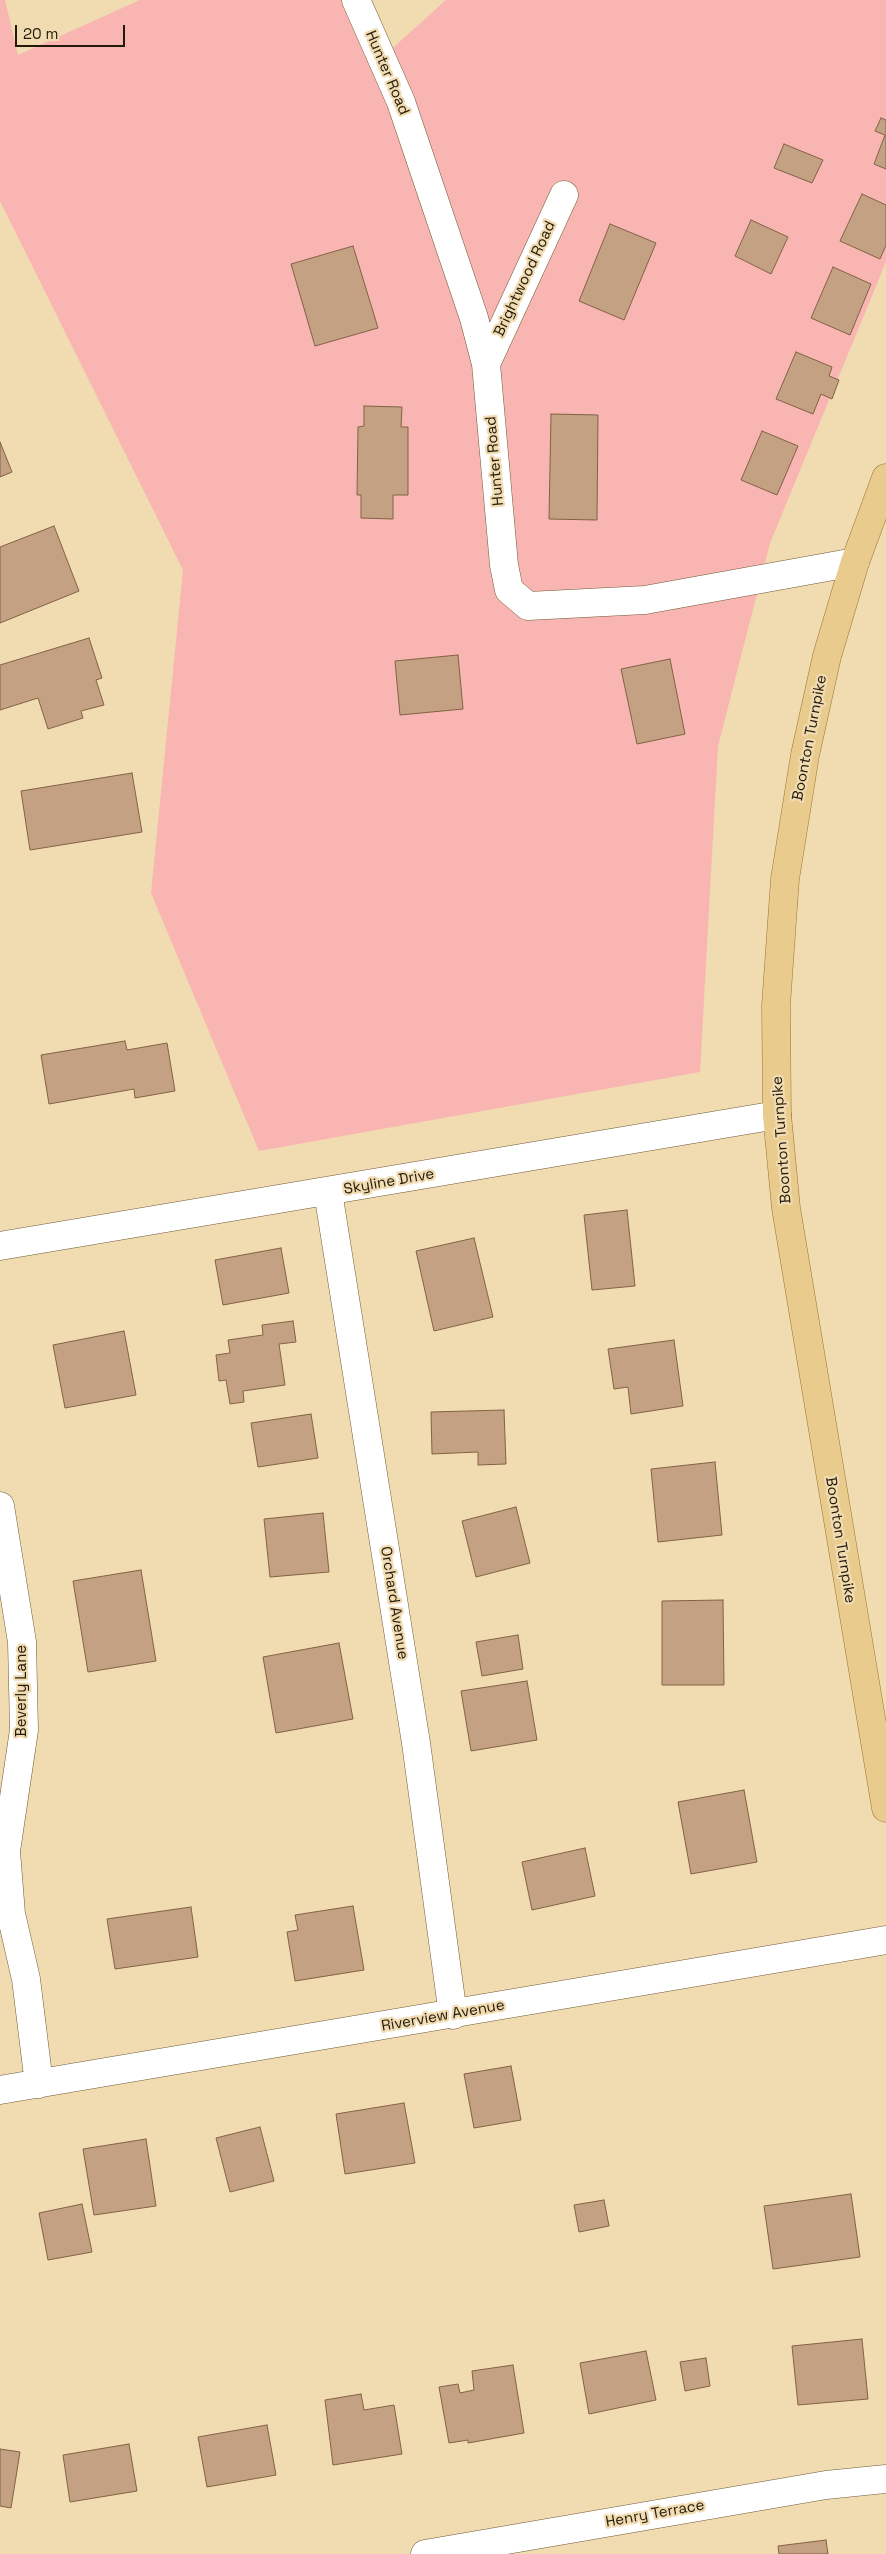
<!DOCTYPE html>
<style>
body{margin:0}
#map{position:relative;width:886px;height:2554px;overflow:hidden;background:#f1dbb1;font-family:"Space Grotesk",sans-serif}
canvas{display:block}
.scale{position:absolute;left:15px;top:25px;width:110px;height:22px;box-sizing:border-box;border:2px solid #21190a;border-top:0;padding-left:6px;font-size:15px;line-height:18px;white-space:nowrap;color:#21190a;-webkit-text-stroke:4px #f1dbb1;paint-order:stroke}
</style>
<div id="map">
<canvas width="886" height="2554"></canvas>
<div class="scale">20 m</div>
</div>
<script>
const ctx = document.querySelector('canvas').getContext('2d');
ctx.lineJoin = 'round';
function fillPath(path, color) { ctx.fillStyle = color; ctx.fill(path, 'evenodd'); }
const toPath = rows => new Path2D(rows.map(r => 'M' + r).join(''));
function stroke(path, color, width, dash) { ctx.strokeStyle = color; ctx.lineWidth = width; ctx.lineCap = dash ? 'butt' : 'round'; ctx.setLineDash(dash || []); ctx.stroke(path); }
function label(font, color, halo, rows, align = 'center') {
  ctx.font = font + ' "Space Grotesk",sans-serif'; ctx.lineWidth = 4.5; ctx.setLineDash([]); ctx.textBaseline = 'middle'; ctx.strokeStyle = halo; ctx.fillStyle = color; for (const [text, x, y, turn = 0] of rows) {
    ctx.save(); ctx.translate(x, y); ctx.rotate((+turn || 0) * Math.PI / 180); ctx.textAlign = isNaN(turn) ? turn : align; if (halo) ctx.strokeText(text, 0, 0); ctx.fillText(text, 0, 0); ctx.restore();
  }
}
const green = toPath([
 [0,0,5,0,18,55,140,0,350,0,376,63,446,0,886,0,886,262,770,543,718,746,700,1072,259,1151,151,893,183,570,0,201]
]);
const building = toPath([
 [881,118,886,120,886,169,874,164,885,135,875,131,881,118],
 [784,144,823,160,812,183,774,168,784,144],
 [862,194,886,205,886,245,880,259,840,241,862,194],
 [751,220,788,237,771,274,735,256,751,220],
 [610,224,656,243,624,320,579,301,610,224],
 [353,246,378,328,315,346,291,264,353,246],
 [833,267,871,284,850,335,811,318,833,267],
 [796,352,832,367,829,376,839,380,832,399,821,394,813,414,776,399,796,352],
 [364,406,402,407,401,427,408,427,408,495,393,495,393,519,361,518,361,495,357,495,358,427,364,426,364,406],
 [551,414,598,415,597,520,549,519,551,414],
 [762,431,798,446,777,495,741,480,762,431],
 [0,442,12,472,0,477,0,442],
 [54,526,79,591,0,623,0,547,54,526],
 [89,638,102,678,96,680,104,705,81,711,83,718,48,729,38,698,0,710,0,665,89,638],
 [458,655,463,709,400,715,395,661,458,655],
 [670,659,685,734,637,744,621,669,670,659],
 [132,773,142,832,30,850,21,791,132,773],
 [125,1041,127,1050,167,1043,175,1091,135,1098,134,1089,49,1104,41,1055,125,1041],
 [627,1210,635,1286,592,1290,584,1215,627,1210],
 [474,1238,493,1317,434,1331,416,1251,474,1238],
 [281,1248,289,1293,223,1305,215,1260,281,1248],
 [293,1321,296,1342,279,1344,285,1385,243,1391,244,1402,230,1404,226,1380,219,1381,216,1355,230,1353,228,1340,263,1335,262,1325,293,1321],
 [124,1331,136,1395,65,1408,53,1345,124,1331],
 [674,1340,683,1406,631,1414,628,1387,614,1389,608,1349,674,1340],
 [504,1410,506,1464,478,1465,478,1452,432,1454,431,1412,504,1410],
 [311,1414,318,1458,258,1467,251,1423,311,1414],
 [715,1462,722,1535,658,1542,651,1469,715,1462],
 [516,1507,530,1563,476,1577,462,1521,516,1507],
 [323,1513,329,1572,270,1577,264,1519,323,1513],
 [141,1570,156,1661,88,1672,73,1581,141,1570],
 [723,1600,724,1685,662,1685,662,1601,723,1600],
 [518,1635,523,1669,482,1676,476,1642,518,1635],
 [339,1643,353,1719,276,1733,263,1657,339,1643],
 [527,1681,537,1740,471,1751,461,1691,527,1681],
 [744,1790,757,1862,691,1874,678,1802,744,1790],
 [585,1848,595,1896,532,1910,522,1862,585,1848],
 [353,1906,364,1970,295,1981,287,1932,298,1930,295,1915,353,1906],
 [191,1907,198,1957,115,1969,107,1919,191,1907],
 [511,2066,521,2120,474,2128,464,2074,511,2066],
 [404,2103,415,2163,345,2174,336,2114,404,2103],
 [260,2127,274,2181,230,2192,216,2138,260,2127],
 [146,2139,156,2206,94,2215,83,2149,146,2139],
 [851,2194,860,2257,773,2269,764,2206,851,2194],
 [604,2200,609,2226,579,2232,574,2205,604,2200],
 [82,2204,92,2252,48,2260,39,2213,82,2204],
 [862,2339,868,2399,798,2405,792,2346,862,2339],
 [646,2351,656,2400,589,2414,580,2363,646,2351],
 [706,2358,710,2386,685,2391,680,2362,706,2358],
 [513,2365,524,2433,468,2443,468,2440,449,2443,439,2387,458,2384,460,2393,474,2390,472,2371,513,2365],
 [361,2394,364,2410,394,2405,402,2454,333,2465,325,2400,361,2394],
 [267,2425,276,2475,207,2487,198,2437,267,2425],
 [129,2444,137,2491,70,2502,63,2455,129,2444],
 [0,2449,20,2452,11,2508,0,2506,0,2449],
 [826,2540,828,2554,779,2554,778,2546,826,2540]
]);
const street = toPath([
 [356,0,401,102,474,318,486,364,504,565,509,590,528,606,645,600,855,562],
 [486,364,564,195],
 [328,1192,416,1743,453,2015],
 [0,1246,777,1115],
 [0,1506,22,1642,24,1730,6,1851,11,1914,26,1979,39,2084],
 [0,2090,886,1940],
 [425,2554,826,2485,886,2479]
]);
const primary = toPath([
 [886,478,855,562,827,656,805,755,785,879,776,1005,777,1115,786,1208,886,1808]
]);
const streetNames = [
 ["Hunter Road",387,73,67],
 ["Brightwood Road",525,279,-65],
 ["Hunter Road",495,461,-95],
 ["Boonton Turnpike",810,738,-79],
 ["Boonton Turnpike",782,1140,-94],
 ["Skyline Drive",389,1182,-10],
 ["Boonton Turnpike",840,1540,81],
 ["Orchard Avenue",394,1603,81],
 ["Beverly Lane",22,1691,-90],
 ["Riverview Avenue",443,2016,-10],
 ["Henry Terrace",655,2514,-10]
];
fillPath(green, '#f8b5b1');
fillPath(building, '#c4a183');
stroke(building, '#826245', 1);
stroke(street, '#6f5b36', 29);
stroke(primary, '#98762e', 29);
stroke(street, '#fff', 28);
stroke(primary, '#e8cb8d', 28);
label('15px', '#21190a', '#f1dbb1', streetNames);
</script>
